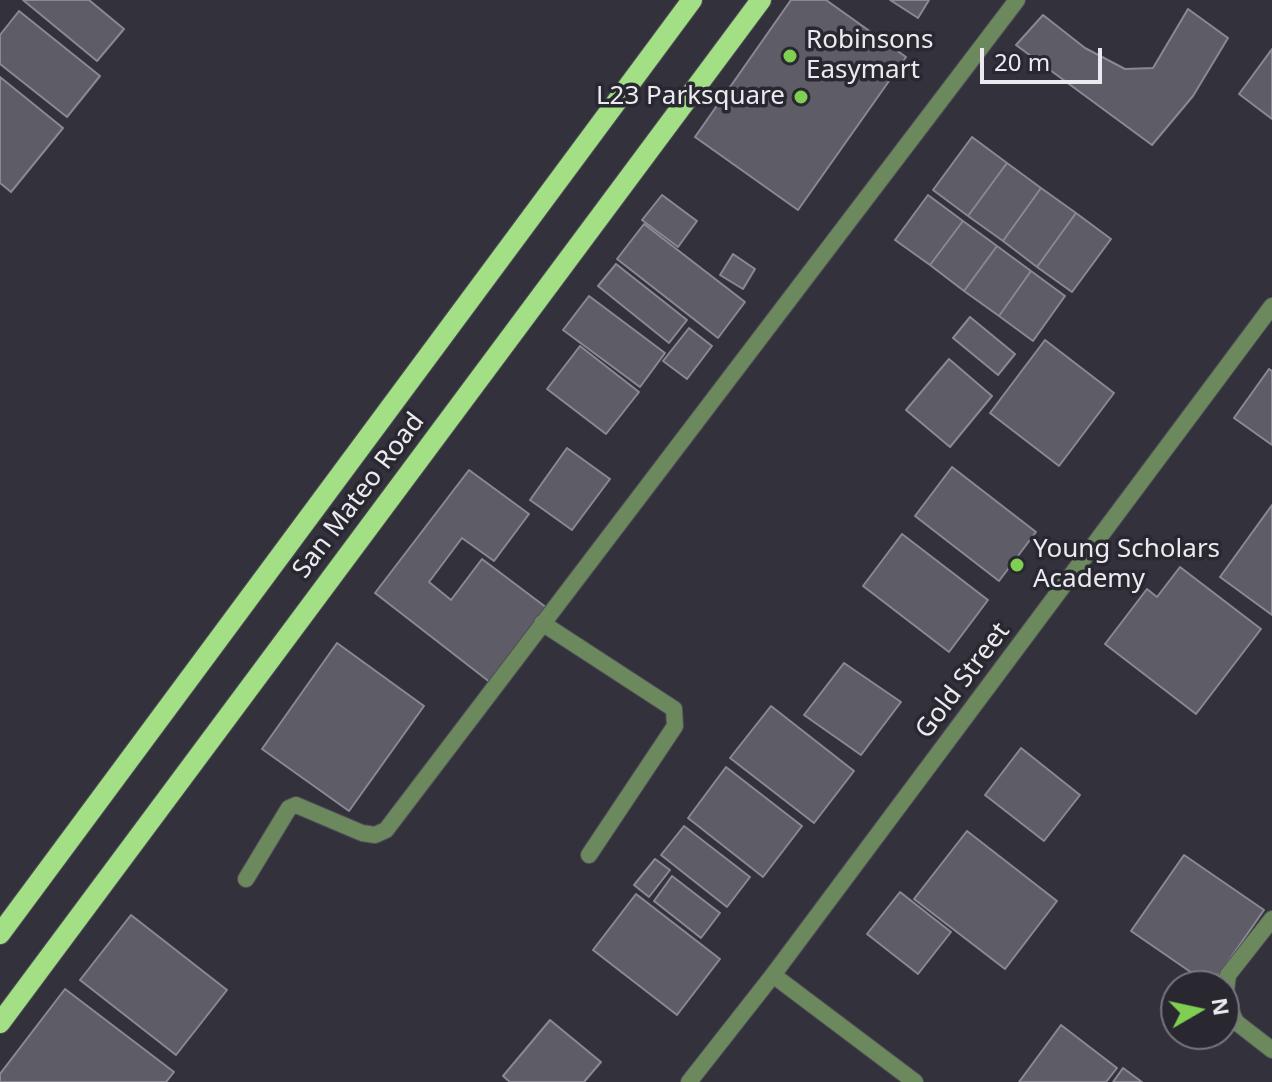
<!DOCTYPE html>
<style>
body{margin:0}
#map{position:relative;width:1272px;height:1082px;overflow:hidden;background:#33323c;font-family:"Noto Sans",sans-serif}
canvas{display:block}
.north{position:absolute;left:1160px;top:970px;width:80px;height:80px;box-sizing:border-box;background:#292831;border:2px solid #77767d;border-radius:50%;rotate:81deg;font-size:22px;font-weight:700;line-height:32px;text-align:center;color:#ebeaf0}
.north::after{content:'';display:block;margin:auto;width:28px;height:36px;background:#7fd052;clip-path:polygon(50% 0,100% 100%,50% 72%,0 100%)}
.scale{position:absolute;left:980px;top:48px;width:122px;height:36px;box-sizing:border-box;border:4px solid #ebeaf0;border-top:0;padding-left:10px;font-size:24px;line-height:28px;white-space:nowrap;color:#ebeaf0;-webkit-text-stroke:6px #292831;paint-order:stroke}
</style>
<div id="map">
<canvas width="1272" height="1082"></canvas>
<div class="north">N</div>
<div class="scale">20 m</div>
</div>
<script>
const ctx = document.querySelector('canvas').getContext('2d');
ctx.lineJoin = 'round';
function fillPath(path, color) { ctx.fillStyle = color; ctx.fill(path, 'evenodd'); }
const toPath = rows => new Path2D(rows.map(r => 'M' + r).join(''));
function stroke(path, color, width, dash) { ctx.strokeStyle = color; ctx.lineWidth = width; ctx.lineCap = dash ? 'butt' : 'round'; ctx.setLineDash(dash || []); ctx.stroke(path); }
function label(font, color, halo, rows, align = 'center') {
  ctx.font = font + ' "Noto Sans",sans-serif'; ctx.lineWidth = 7; ctx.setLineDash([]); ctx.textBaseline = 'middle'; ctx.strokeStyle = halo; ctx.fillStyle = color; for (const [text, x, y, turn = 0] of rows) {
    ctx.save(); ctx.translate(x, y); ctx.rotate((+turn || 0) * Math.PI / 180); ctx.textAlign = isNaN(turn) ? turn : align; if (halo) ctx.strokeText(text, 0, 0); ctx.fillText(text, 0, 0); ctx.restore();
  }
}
const building = toPath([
 [23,0,89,0,124,29,97,61,23,0],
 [791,0,826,0,906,57,798,210,695,137,791,0],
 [890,0,929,0,918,18,890,0],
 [1188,9,1228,38,1193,96,1152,145,1016,45,1043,15,1085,48,1125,69,1153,68,1188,9],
 [19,11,100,76,67,117,0,64,0,35,19,11],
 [1272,49,1272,119,1239,94,1272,49],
 [0,77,63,128,11,192,0,183,0,77],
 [972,137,1007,163,968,216,933,190,972,137],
 [1007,163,1041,188,1003,241,968,216,1007,163],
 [1041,188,1076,213,1037,267,1003,241,1041,188],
 [662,195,697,221,678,247,642,220,662,195],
 [928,195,963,221,930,265,895,240,928,195],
 [1076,213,1111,239,1072,292,1037,267,1076,213],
 [963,221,997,246,964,291,930,265,963,221],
 [644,224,745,302,718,338,617,259,644,224],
 [997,246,1031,271,999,316,964,291,997,246],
 [733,254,755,269,743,289,720,275,733,254],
 [616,264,687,320,669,343,598,286,616,264],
 [1031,271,1065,296,1033,341,999,316,1031,271],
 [589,296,665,353,640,387,563,330,589,296],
 [970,317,1015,354,998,375,953,338,970,317],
 [689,328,712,346,687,379,663,361,689,328],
 [1045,340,1114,393,1059,466,990,413,1045,340],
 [580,346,639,392,606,434,547,389,580,346],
 [949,359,992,396,950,447,906,410,949,359],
 [1269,369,1272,371,1272,445,1234,418,1269,369],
 [567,448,610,479,572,530,530,500,567,448],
 [952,467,1036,532,999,581,915,516,952,467],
 [469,470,529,514,494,561,462,538,429,582,451,600,482,559,547,608,491,683,375,593,469,470],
 [1272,505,1272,615,1220,577,1272,505],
 [902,534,988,600,949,652,863,586,902,534],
 [1180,567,1261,629,1196,714,1105,644,1147,589,1157,597,1180,567],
 [337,643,424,706,349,811,262,749,337,643],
 [844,663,901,702,861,755,804,715,844,663],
 [771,706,854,771,814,823,730,758,771,706],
 [1021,748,1080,795,1044,841,985,795,1021,748],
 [726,767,802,826,763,877,688,818,726,767],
 [684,826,750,877,727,907,661,855,684,826],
 [967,831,1057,901,1005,969,914,899,967,831],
 [1184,855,1264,910,1211,986,1131,931,1184,855],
 [655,859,670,870,649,897,634,885,655,859],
 [672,876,720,913,701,938,654,901,672,876],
 [900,892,951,932,918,974,867,934,900,892],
 [636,894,720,959,677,1015,593,950,636,894],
 [131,915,227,990,176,1055,80,980,131,915],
 [65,989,174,1072,166,1082,0,1082,0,1074,65,989],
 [550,1020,601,1062,584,1082,510,1082,503,1076,550,1020],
 [1061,1025,1117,1068,1106,1082,1019,1082,1061,1025],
 [1123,1068,1142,1082,1113,1082,1123,1068]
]);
const lane = toPath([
 [542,623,674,709,675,726,589,855],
 [246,879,289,808,296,805,362,833,375,835,386,830,1017,0]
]);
const street = toPath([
 [1272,919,1228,975,1225,999,1236,1022,1272,1050],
 [773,975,915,1082],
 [689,1082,773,975,1272,306]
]);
const primary = toPath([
 [0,934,692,0],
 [0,1023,761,0]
]);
const markers = [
 [790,56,8,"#7fd052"],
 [801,97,8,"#7fd052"],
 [1017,565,8,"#7fd052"]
];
const poiNames = [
 ["Robinsons",806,41],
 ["Easymart",806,71],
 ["L23 Parksquare",785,97,"right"],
 ["Young Scholars",1033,550],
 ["Academy",1033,580]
];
const streetNames = [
 ["San Mateo Road",359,496,-53],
 ["Gold Street",963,681,-53]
];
fillPath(building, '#5e5c67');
stroke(building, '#898893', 2);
stroke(lane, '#504f59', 18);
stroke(street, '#504f59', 18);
stroke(primary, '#504f59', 22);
stroke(lane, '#6c895e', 16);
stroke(street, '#6c895e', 16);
stroke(primary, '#a3df85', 20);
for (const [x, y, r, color] of markers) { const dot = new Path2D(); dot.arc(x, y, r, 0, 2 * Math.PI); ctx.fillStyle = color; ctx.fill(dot); stroke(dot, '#292831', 3); }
label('26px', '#ebeaf0', '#292831', poiNames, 'left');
label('26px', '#ebeaf0', '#292831', streetNames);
</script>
